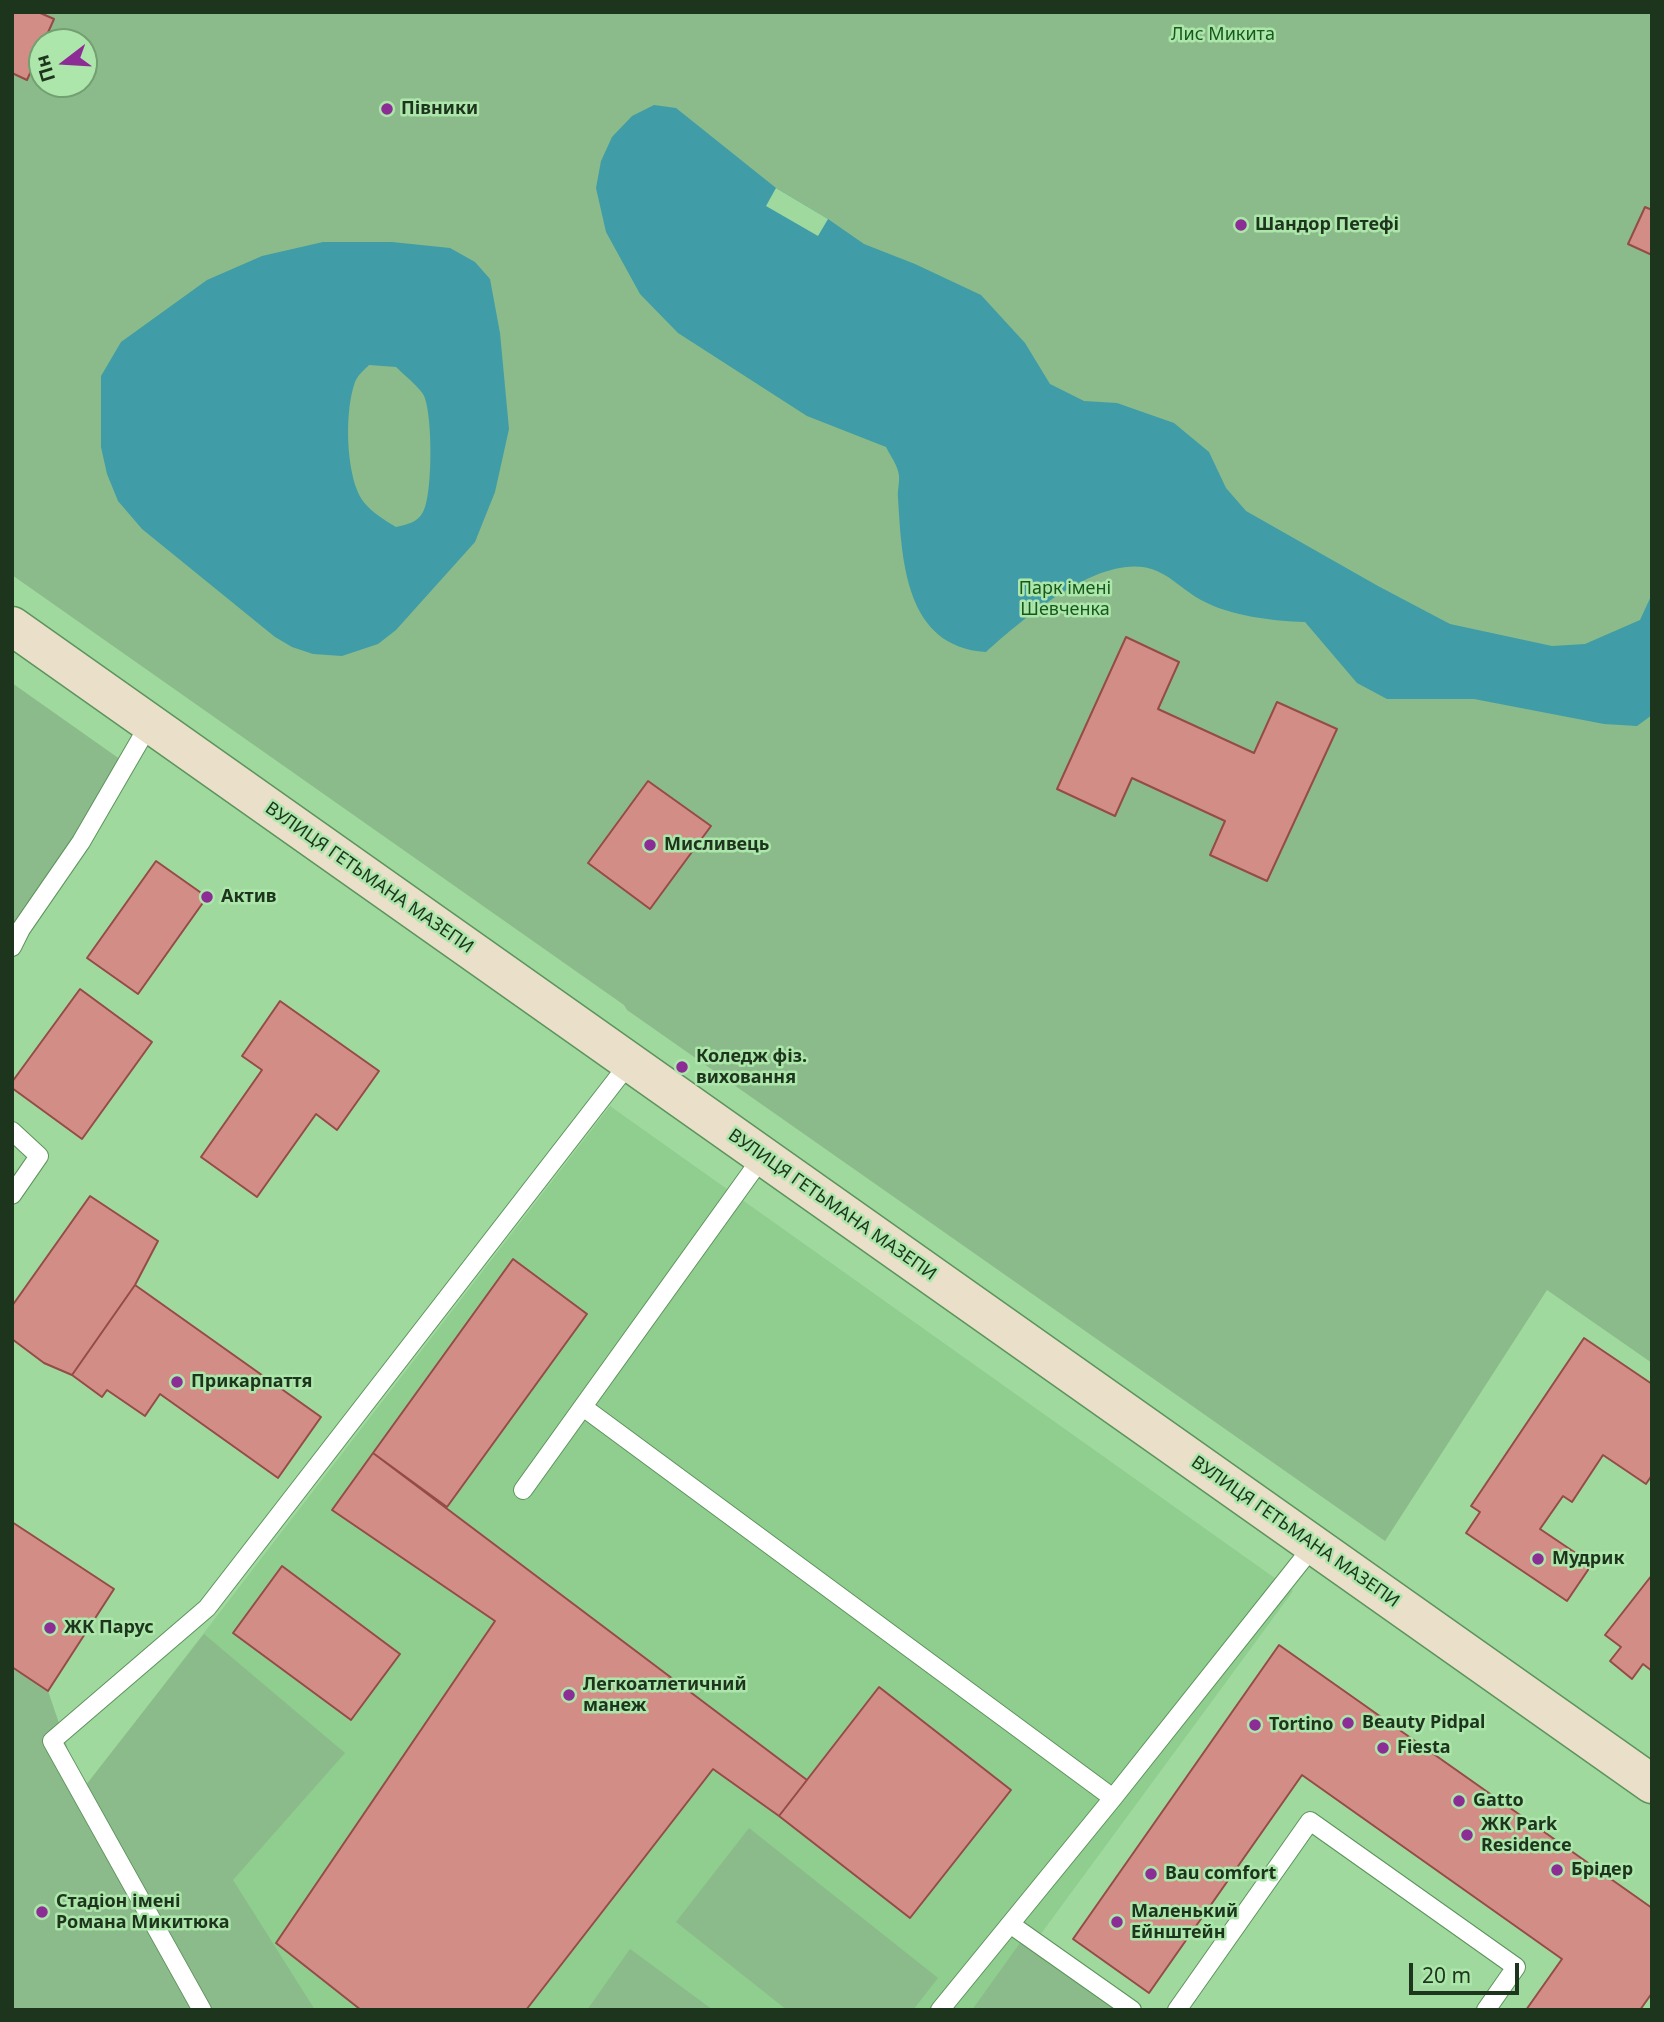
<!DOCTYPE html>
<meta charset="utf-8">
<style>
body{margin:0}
#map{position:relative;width:1664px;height:2022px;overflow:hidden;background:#9fd99e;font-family:"Noto Sans",sans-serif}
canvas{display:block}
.frame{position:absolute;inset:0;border:14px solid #1d341d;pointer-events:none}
.north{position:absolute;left:28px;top:28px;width:70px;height:70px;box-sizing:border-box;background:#ace6aa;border:2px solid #739f72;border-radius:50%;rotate:253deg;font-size:19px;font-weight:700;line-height:28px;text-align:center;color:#1d341d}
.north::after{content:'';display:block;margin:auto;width:24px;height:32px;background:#8c2c95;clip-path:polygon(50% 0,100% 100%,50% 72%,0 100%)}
.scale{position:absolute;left:1409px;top:1963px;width:110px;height:32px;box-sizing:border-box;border:4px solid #1d341d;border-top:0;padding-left:9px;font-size:21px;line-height:24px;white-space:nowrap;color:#1d341d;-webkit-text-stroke:5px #ace6aa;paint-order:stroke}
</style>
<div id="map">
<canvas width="1664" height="2022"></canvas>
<div class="frame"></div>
<div class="north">Пн</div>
<div class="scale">20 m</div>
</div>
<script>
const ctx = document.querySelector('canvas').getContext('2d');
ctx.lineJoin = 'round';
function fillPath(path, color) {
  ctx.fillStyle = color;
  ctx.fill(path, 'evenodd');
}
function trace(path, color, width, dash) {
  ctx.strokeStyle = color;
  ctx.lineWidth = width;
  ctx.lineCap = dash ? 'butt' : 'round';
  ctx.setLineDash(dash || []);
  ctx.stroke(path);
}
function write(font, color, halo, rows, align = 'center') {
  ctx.font = font + ' "Noto Sans",sans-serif';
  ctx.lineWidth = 5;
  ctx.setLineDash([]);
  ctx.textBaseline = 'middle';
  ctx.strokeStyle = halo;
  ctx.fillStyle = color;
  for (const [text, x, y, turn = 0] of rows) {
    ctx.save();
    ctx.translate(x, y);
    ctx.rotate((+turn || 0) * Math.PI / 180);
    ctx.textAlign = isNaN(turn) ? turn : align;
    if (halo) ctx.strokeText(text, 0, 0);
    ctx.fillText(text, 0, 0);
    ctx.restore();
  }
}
const built = new Path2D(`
 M610 1106 1293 1591 1032 1946 1123 2010H257L82 1791Z`);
const green = new Path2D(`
 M12 12H1652V1363L1547 1290 1385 1541 627 1010 624 1005 12 575ZM42 42H84V84H42Z
 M12 683 124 762 12 931Z
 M204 1634 345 1753 233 1880 315 2010H12V1667L48 1691 82 1790Z
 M749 1828 938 1978 913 2010H787L676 1922Z
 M1020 1943 1114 2010H972Z
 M630 1949 713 2010H587Z`);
const water = new Path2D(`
 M654 105 676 108 776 188 828 219 864 244 915 264 981 295 1025 343 1050 384 1084 401 1117 403 1174 423 1209 452 1226 488 1246 511 1378 586 1450 624 1552 646 1585 644 1640 620 1652 594V715L1637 726 1604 724 1474 699H1387L1357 683 1305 622C1273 621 1230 616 1201 600 1186 592 1173 578 1157 571 1104 548 1022 620 986 652 905 647 902 561 898 498 897 490 901 479 898 471 896 463 890 455 886 447L807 416 678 333 640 294 606 232 596 188 601 161 612 137 632 116Z
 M323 242H392L450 248 475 262 490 279 500 333 509 429 495 492 475 542 396 630 378 644 342 656 313 654 292 647 275 637 142 529 118 501 107 474 101 447V376L121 342 207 280 262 256ZM369 365 396 367C404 375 416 384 423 394 433 410 433 496 423 512 417 523 408 524 396 527 381 518 363 507 357 490 346 462 345 410 355 382 358 375 364 370 369 365Z`);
const pier = new Path2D(`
 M776 188 828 219 818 236 766 206Z`);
const building = new Path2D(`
 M12 12H38L54 19 27 80 12 73Z
 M1645 207 1652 210V255L1628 244Z
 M1126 637 1179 662 1158 709 1254 753 1277 702 1337 729 1267 881 1210 855 1225 821 1132 778 1115 816 1057 789Z
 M648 781 711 826 650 909 588 863Z
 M156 861 207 897 138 994 87 958Z
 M80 989 152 1042 82 1139 12 1088V1082Z
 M280 1001 379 1071 337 1130 316 1114 257 1197 201 1157 262 1070 242 1056Z
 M90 1196 158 1241 135 1285 72 1375 44 1363 12 1339V1306Z
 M513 1259 587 1314 447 1507 373 1453Z
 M135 1285 321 1417 278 1478 160 1394 145 1416 107 1390 102 1397 72 1375Z
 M1584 1338 1652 1384V1475L1646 1484 1603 1455 1572 1502 1563 1496 1540 1529 1592 1564 1567 1601 1466 1533 1480 1512 1471 1506Z
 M373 1453 807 1780 779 1816 713 1769 526 2010H361L276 1943 495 1621 332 1510Z
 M12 1522 114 1589 48 1691 12 1667Z
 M282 1566 400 1654 351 1720 233 1633Z
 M1652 1575V1671L1643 1664 1632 1679 1610 1661 1621 1647 1605 1635Z
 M1279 1645 1652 1908V1993L1640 2010H1526L1562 1959 1302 1775 1149 1993 1073 1939Z
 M879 1687 1011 1790 910 1918 779 1816Z`);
const service = new Path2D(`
 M12 947 21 929 81 842 150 723
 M12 1131 39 1156 12 1195
 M583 1407 1113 1798
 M523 1490 763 1156
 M1010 1924 1132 2010
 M202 2010 52 1741 207 1608 630 1062
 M940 2010 1113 1798 1314 1545
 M1177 2010 1310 1821 1516 1967 1486 2010`);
const secondary = new Path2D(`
 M12 626 1652 1784`);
const markers = [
 [387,109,7,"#8c2c95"],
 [1241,225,7,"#8c2c95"],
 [650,845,7,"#8c2c95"],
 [207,897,7,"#8c2c95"],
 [682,1067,7,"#8c2c95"],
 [177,1382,7,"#8c2c95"],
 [1538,1559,7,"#8c2c95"],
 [50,1628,7,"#8c2c95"],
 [569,1695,7,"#8c2c95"],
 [1348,1723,7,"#8c2c95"],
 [1255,1725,7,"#8c2c95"],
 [1383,1748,7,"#8c2c95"],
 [1459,1801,7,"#8c2c95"],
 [1467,1835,7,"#8c2c95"],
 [1557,1870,7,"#8c2c95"],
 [1151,1874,7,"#8c2c95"],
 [42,1912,7,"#8c2c95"],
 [1117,1922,7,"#8c2c95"]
];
const parkNames = [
 ["Лис Микита",1223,35],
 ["Парк імені",1065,589],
 ["Шевченка",1065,610]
];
const poiNames = [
 ["Півники",401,109],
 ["Шандор Петефі",1255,225],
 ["Мисливець",664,845],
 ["Актив",221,897],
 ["Коледж фіз.",696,1057],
 ["виховання",696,1078],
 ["Прикарпаття",191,1382],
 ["Мудрик",1552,1559],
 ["ЖК Парус",64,1628],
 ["Легкоатлетичний",583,1685],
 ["манеж",583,1706],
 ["Beauty Pidpal",1362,1723],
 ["Tortino",1269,1725],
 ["Fiesta",1397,1748],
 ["Gatto",1473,1801],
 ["ЖК Park",1481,1825],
 ["Residence",1481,1846],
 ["Брідер",1571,1870],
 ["Bau comfort",1165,1874],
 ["Стадіон імені",56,1902],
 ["Романа Микитюка",56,1923],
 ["Маленький",1131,1912],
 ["Ейнштейн",1131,1933]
];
const streetNames = [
 ["ВУЛИЦЯ ГЕТЬМАНА МАЗЕПИ",369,878,35],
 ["ВУЛИЦЯ ГЕТЬМАНА МАЗЕПИ",832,1205,35],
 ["ВУЛИЦЯ ГЕТЬМАНА МАЗЕПИ",1295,1532,35]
];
fillPath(built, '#8fce8e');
fillPath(green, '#8bbb8a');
fillPath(water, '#409ca6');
fillPath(pier, '#9fd99e');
fillPath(building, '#d38d87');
trace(building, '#954b47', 2);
trace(service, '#5d935c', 20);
trace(secondary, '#5d935c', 41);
trace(service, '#fff', 18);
trace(secondary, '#eae0ca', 38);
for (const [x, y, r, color] of markers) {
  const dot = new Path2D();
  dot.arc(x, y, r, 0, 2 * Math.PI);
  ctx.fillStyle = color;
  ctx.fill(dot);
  trace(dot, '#ace6aa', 2.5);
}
write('18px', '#165a1b', '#ace6aa', parkNames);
write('bold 18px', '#1d341d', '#ace6aa', poiNames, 'left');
write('18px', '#1d341d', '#ace6aa', streetNames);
</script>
